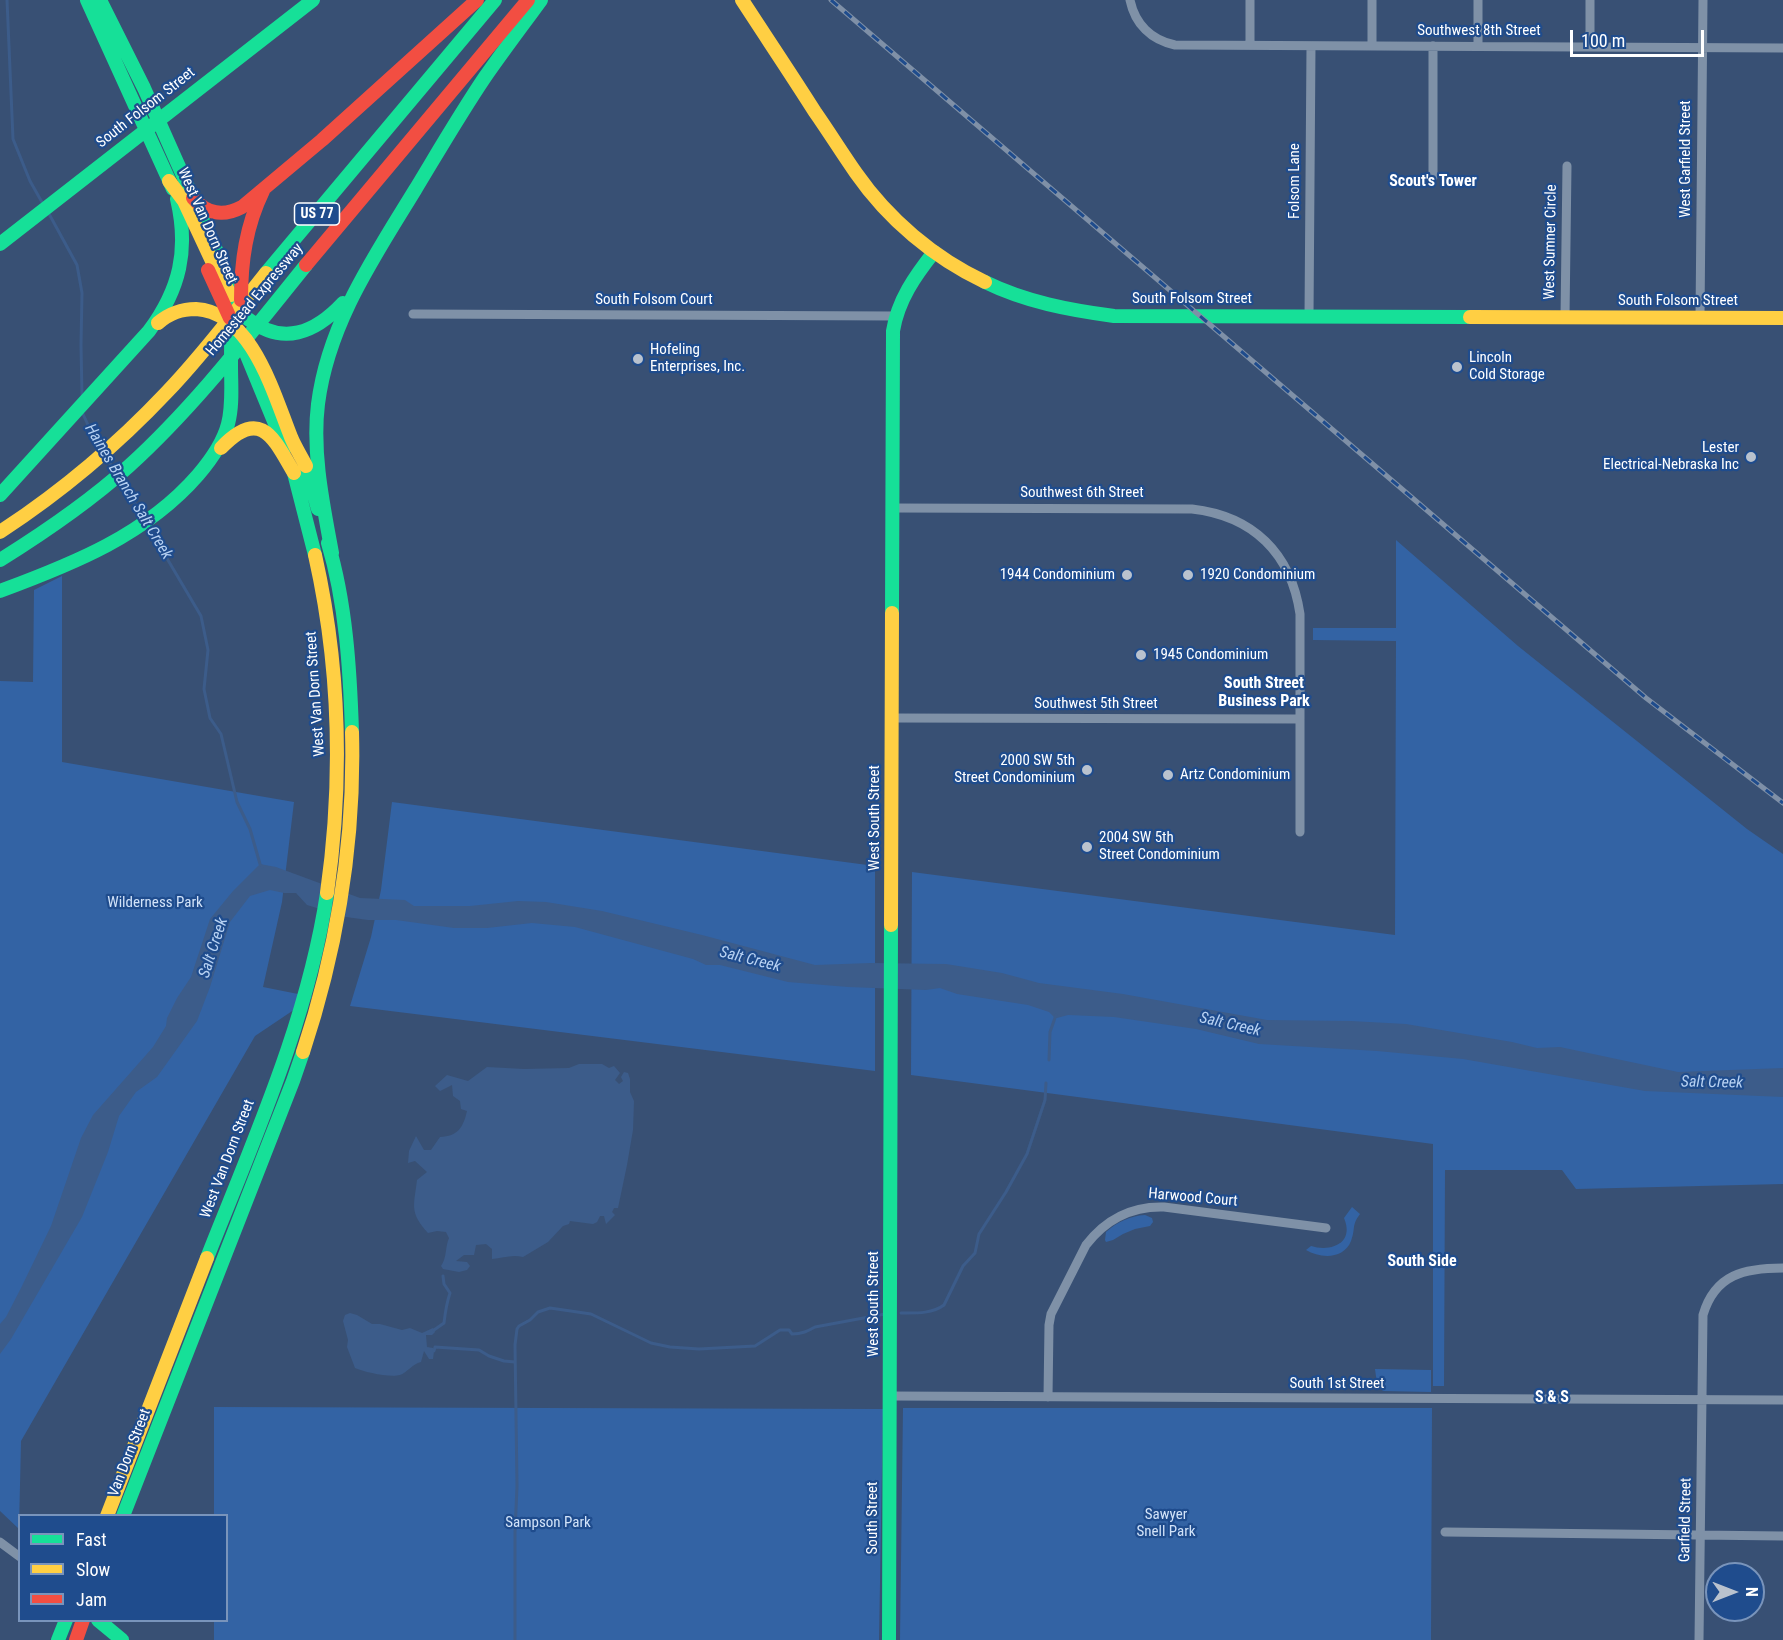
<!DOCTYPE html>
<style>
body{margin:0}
#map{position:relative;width:1783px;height:1640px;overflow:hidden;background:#385074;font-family:"Roboto Condensed",sans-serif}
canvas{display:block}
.legend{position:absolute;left:18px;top:1514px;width:210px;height:108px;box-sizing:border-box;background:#1f4c8d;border:2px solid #7994bb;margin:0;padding:8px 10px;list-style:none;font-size:18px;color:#fff}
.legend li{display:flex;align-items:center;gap:12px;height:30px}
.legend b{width:30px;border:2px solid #7994bb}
.north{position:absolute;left:1705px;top:1562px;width:60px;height:60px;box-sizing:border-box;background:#1f4c8d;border:2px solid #7994bb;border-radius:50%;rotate:90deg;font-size:16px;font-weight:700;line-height:24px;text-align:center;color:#fff}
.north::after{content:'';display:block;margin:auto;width:21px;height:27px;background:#b9c2ce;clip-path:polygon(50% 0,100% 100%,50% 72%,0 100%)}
.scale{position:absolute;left:1570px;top:30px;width:134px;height:27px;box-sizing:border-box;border:3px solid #fff;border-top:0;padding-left:8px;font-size:18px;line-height:21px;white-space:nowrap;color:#fff;-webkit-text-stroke:4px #1f4c8d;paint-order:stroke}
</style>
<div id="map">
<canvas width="1783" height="1640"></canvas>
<ul class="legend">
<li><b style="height:8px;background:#16e098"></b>Fast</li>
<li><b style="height:8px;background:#ffcf43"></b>Slow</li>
<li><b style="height:8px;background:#f24e42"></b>Jam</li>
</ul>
<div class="north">N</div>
<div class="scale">100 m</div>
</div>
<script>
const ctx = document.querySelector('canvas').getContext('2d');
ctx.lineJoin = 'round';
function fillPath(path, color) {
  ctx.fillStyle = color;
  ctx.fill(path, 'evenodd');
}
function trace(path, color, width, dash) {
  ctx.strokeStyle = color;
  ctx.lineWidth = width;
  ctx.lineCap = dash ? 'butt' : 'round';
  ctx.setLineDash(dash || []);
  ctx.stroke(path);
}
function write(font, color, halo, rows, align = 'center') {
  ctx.font = font + ' "Roboto Condensed",sans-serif';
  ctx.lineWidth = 4.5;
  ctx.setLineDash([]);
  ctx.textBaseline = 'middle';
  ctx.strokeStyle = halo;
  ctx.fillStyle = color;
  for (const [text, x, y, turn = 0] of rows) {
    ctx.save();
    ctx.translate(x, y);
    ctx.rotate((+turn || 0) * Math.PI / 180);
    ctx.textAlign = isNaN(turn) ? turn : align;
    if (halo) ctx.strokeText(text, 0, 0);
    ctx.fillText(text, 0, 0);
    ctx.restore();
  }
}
const green = new Path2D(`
 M1396 540 1518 646 1747 829 1783 854V1184L1576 1189 1562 1170H1445L1444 1386H1433V1144L911 1075 912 872 1395 935 1396 641 1313 640V628H1396Z
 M62 576V762L294 802 282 902 263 987 313 997 255 1036 21 1441 19 1529 0 1511V681L33 682 34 590Z
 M392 802 875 866V1071L350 1006 371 937 381 890Z
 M1352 1207 1360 1214C1351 1226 1356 1228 1351 1241 1344 1259 1321 1259 1306 1250L1311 1246C1330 1252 1355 1244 1344 1218Z
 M1145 1215 1152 1218 1153 1222 1150 1226 1135 1229 1123 1234 1113 1240 1106 1242 1105 1240 1106 1232C1117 1222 1130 1216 1145 1215Z
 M1375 1369 1431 1370V1392L1383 1391 1377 1384Z
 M214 1407 883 1409 879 1640H214V1621L226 1620V1516L214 1515Z
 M903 1408H1432L1431 1640H900Z`);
const water = new Path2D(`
 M260 864 276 867 360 898 405 900 414 906H470L518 901 546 902 602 911 702 935 815 965 871 963 946 964 1002 973 1039 983 1123 994 1267 1020 1351 1021 1406 1024 1512 1042 1537 1048 1560 1047 1678 1072 1783 1068V1097L1645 1091 1463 1059 1377 1051 1259 1044 1196 1029 1114 1017 1068 1015 1057 1018 1054 1017 1049 1012 1028 1005 957 994 940 988 926 990 848 987 788 982 720 965H706L693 959 575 927 532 923 487 928H454L396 920H368L346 917 307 905 296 893H284L270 890 250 896 230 922 210 987 197 1021 157 1077 136 1092 119 1116 108 1152 82 1217 11 1339 0 1354V1324L6 1317 21 1288 51 1226 81 1138 93 1115 153 1047 166 1026 167 1018 177 998 191 977 210 919 233 891Z
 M579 1064H602L609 1068 614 1066 620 1073 615 1080 619 1084 623 1081 621 1077 624 1072 628 1073 630 1079V1092L634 1101 633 1130 627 1165 618 1208H614L612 1212 615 1215 606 1224 604 1216H600L597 1222 593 1224 570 1221 569 1224 563 1226 548 1242 523 1257C512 1254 503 1258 492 1259V1249L486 1244 476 1245 474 1255H464L456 1261 467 1262 470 1266 467 1270 459 1272 443 1269 441 1266C447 1258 445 1247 449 1238L446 1232 437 1231 428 1233C409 1212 414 1206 417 1180L427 1172 415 1161 408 1163 409 1151 416 1136 424 1150H431L440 1137C458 1136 463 1128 467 1111L461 1109 460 1101 453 1096 452 1085 440 1091 435 1086 447 1075 468 1081 487 1067 524 1069 569 1068Z
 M350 1313 357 1315 372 1324H380L402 1330 410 1328 422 1333 433 1328 435 1332 432 1335H426L427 1347 433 1348 434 1351 433 1359H429L424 1351 421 1362C412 1364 408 1372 400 1375 390 1378 364 1372 355 1368L347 1347 348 1340 343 1321 345 1315Z`);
const stream = new Path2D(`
 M7 0 13 139 30 181 43 204
 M48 212 77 265 82 293 81 345 82 396
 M83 414 99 449
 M107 459 115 471
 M122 481 143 517
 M149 528 201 616 208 650 204 689 210 718 221 734 237 802 250 829 260 864 262 867
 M1049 1060 1050 1032 1056 1015
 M901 1313C915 1313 932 1314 944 1305L963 1266 975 1253 979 1234 1006 1192 1027 1154 1045 1100 1046 1083
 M434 1330 444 1323C445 1314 447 1302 450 1293L444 1284 443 1276
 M434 1351 435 1347 479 1350 489 1356 504 1361 515 1362
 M515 1640V1532L517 1486 515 1345 517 1329 519 1326 530 1320 538 1312 550 1308 591 1314 651 1343 670 1347 699 1349 755 1346 780 1330H789L792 1334C802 1334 808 1331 815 1327L885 1314`);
const street = new Path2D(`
 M1130 0C1135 24 1151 40 1175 45L1783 48
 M1250 0V45
 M1372 46V0
 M1433 46V177
 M1478 46V0
 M1590 47V0
 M413 314 896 316
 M1309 316 1311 46
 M1565 317 1567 166
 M1700 317 1703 0
 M893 508 1192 509C1253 516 1291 553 1300 614V832
 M891 718 1300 719
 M890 1396 1783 1400
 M1048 1397 1049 1325 1051 1314 1086 1245C1106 1219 1131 1206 1164 1207L1326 1228
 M1445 1532 1783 1536
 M0 1542 20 1557
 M1699 1640 1703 1315C1715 1274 1745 1268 1783 1268`);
const fast = new Path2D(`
 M87 0 173 189
 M100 0 144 88 225 270
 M0 244 313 0
 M266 273 495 0
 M985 282C1026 302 1069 310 1114 316L1470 317
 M248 319C283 346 315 333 343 303
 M241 341 285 448
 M306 466 318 509
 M294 473 315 555
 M0 495 149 331C180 289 189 250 177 199
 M328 543C346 603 350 670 352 732
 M332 553C323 504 312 453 318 404 328 324 374 257 415 190 438 152 460 114 485 77 503 51 522 26 541 0
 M0 560C45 532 89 502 129 466 195 406 250 334 306 265
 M0 591C73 564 146 535 198 475 210 461 223 443 228 424 233 405 231 385 231 365 231 338 232 310 230 283
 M892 613 893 331C898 300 915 276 934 252
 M207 1258C254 1139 308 1020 327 893
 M123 1516 293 1081 303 1052
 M98 1620 122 1640
 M58 1640 66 1620
 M889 1640 891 925`);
const slow = new Path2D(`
 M742 0C766 37 791 74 815 112 829 132 842 153 856 173 888 219 934 258 985 282
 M169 181 184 201 219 276 231 295
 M1470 317 1783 318
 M158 323C170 313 181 309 196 309 252 312 274 395 291 437 295 447 301 456 306 466
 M221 448C261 406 274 439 294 473
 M0 532C61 492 116 446 166 393 201 357 234 313 266 273
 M315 555C340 666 343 780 327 893
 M891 925 892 613
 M303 1052C337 949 355 841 352 732
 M107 1516 207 1258`);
const jam = new Path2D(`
 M193 198C207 214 223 217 242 207L322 140 477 0
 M306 265 528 0
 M208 270 230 318
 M241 300C241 261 246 226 263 191
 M76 1640 83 1620`);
const rail = new Path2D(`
 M831 0 1646 698 1783 803`);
const markers = [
 [638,359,6,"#b9c2ce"],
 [1457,367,6,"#b9c2ce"],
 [1751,457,6,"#b9c2ce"],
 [1127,575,6,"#b9c2ce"],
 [1188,575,6,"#b9c2ce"],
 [1141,655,6,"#b9c2ce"],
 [1087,770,6,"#b9c2ce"],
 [1168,775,6,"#b9c2ce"],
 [1087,847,6,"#b9c2ce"]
];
const shields = [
 [317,214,45]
];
const shieldNames = [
 ["US 77",317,214]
];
const streetNames = [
 ["Southwest 8th Street",1479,31],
 ["South Folsom Street",146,108,-38],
 ["West Garfield Street",1686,159,-90],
 ["Folsom Lane",1295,181,-90],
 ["West Van Dorn Street",207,226,66],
 ["West Sumner Circle",1551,242,-89],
 ["South Folsom Street",1192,299],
 ["Homestead Expressway",255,300,-50],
 ["South Folsom Court",654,300],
 ["South Folsom Street",1678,301],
 ["Southwest 6th Street",1082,493],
 ["West Van Dorn Street",316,694,-94],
 ["Southwest 5th Street",1096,704],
 ["West South Street",875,818,-90],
 ["West Van Dorn Street",228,1159,-69],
 ["Harwood Court",1193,1198,5],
 ["West South Street",874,1304,-90],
 ["South 1st Street",1337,1384],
 ["Van Dorn Street",130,1453,-69],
 ["South Street",873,1518,-90],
 ["Garfield Street",1686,1520,-89]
];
const poiNames = [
 ["Hofeling",650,350],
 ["Enterprises, Inc.",650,367],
 ["Lincoln",1469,358],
 ["Cold Storage",1469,375],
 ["Lester",1739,448,"right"],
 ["Electrical-Nebraska Inc",1739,465,"right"],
 ["1944 Condominium",1115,575,"right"],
 ["1920 Condominium",1200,575],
 ["1945 Condominium",1153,655],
 ["2000 SW 5th",1075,761,"right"],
 ["Street Condominium",1075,778,"right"],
 ["Artz Condominium",1180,775],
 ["2004 SW 5th",1099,838],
 ["Street Condominium",1099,855]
];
const parkNames = [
 ["Wilderness Park",155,903],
 ["Sawyer",1166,1515],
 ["Snell Park",1166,1532],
 ["Sampson Park",548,1523]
];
const neighbourhoodNames = [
 ["Scout's Tower",1433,182],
 ["South Street",1264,684],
 ["Business Park",1264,702],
 ["South Side",1422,1262],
 ["S & S",1552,1398]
];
const waterNames = [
 ["Haines Branch Salt Creek",128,492,59],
 ["Salt Creek",214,948,-72],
 ["Salt Creek",750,960,14],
 ["Salt Creek",1230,1025,13],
 ["Salt Creek",1712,1083,1]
];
fillPath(green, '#3363a4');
fillPath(water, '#3c5c8a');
trace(stream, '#3c5c8a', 3);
trace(street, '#7f91a7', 9);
trace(fast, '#16e098', 14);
trace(slow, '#ffcf43', 14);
trace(jam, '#f24e42', 14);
trace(rail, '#7f90a7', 5);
trace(rail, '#1f4c8d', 3, [9]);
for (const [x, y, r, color] of markers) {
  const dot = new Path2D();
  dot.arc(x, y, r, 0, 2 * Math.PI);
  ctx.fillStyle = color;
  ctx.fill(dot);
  trace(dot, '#1f4c8d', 2);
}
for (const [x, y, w] of shields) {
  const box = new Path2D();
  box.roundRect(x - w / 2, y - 11, w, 22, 4.5);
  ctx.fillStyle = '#1f4c8d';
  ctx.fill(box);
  trace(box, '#fff', 1.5);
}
write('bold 14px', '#fff', null, shieldNames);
write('15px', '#fff', '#1f4c8d', streetNames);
write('15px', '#fff', '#1f4c8d', poiNames, 'left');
write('15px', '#d2e3f9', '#1f4c8d', parkNames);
write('bold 16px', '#fff', '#1f4c8d', neighbourhoodNames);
write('italic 16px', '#b8d2f3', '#1f4c8d', waterNames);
</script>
